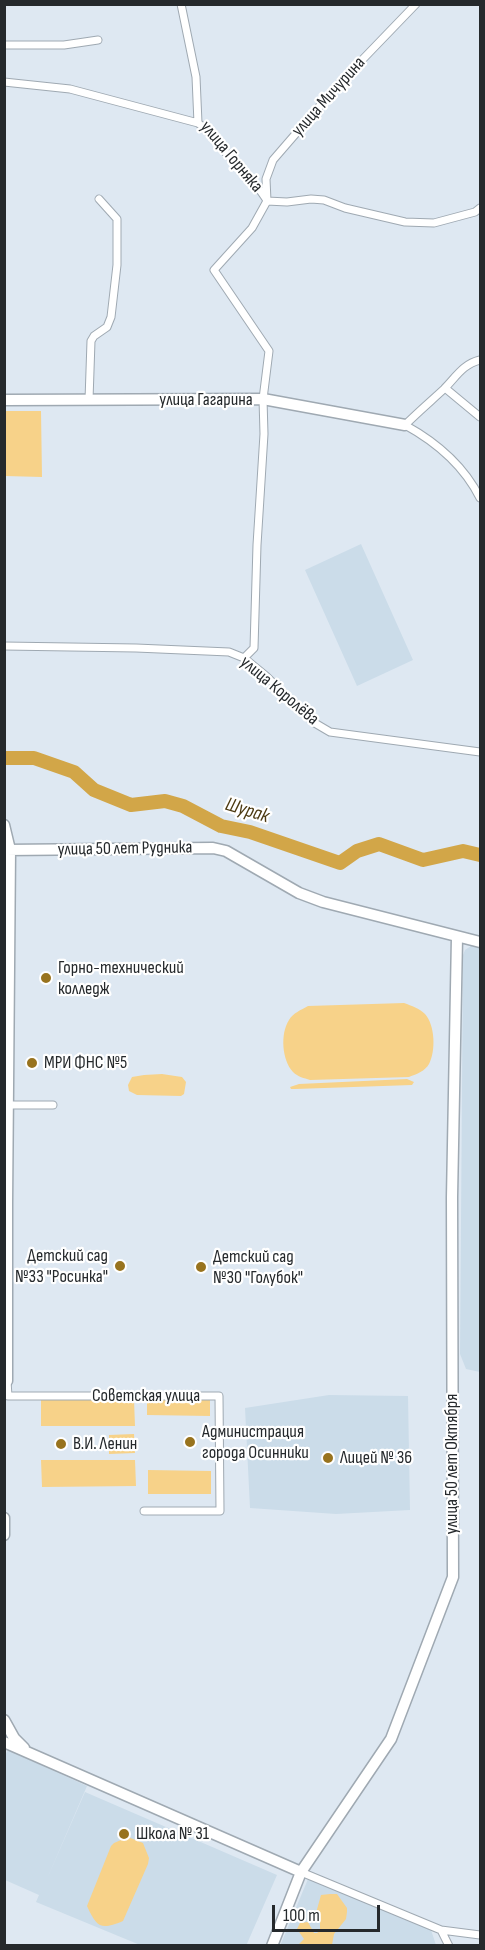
<!DOCTYPE html>
<meta charset="utf-8">
<style>
body{margin:0}
#map{position:relative;width:485px;height:1950px;overflow:hidden;background:#dee8f2;font-family:"Sofia Sans Condensed",sans-serif}
canvas{display:block}
.frame{position:absolute;inset:0;border:6px solid #25292c;pointer-events:none}
.scale{position:absolute;left:272px;top:1905px;width:108px;height:27px;box-sizing:border-box;border:3px solid #25292c;border-top:0;padding-left:8px;font-size:18px;line-height:21px;white-space:nowrap;color:#25292c;-webkit-text-stroke:4px #fff;paint-order:stroke}
</style>
<div id="map">
<canvas width="485" height="1950"></canvas>
<div class="frame"></div>
<div class="scale">100 m</div>
</div>
<script>
const ctx = document.querySelector('canvas').getContext('2d');
ctx.lineJoin = 'round';
function fillPath(path, color) {
  ctx.fillStyle = color;
  ctx.fill(path, 'evenodd');
}
function trace(path, color, width, dash) {
  ctx.strokeStyle = color;
  ctx.lineWidth = width;
  ctx.lineCap = dash ? 'butt' : 'round';
  ctx.setLineDash(dash || []);
  ctx.stroke(path);
}
function write(font, color, halo, rows, align = 'center') {
  ctx.font = font + ' "Sofia Sans Condensed",sans-serif';
  ctx.lineWidth = 4.5;
  ctx.setLineDash([]);
  ctx.textBaseline = 'middle';
  ctx.strokeStyle = halo;
  ctx.fillStyle = color;
  for (const [text, x, y, turn = 0] of rows) {
    ctx.save();
    ctx.translate(x, y);
    ctx.rotate((+turn || 0) * Math.PI / 180);
    ctx.textAlign = isNaN(turn) ? turn : align;
    if (halo) ctx.strokeText(text, 0, 0);
    ctx.fillText(text, 0, 0);
    ctx.restore();
  }
}
const built = new Path2D(`
 M361 544 413 660 357 686 305 570Z
 M471 946H480V1372L466 1369 460 1354 463 955 465 950Z
 M329 1395 408 1396 410 1510 336 1514 250 1508 245 1408Z
 M8 1750 87 1786 46 1881 85 1792 277 1875 246 1946 140 1945 36 1902 39 1895 5 1880 4 1757Z
 M308 1879 431 1930 436 1945 280 1946Z`);
const green = new Path2D(`
 M5 411H41L42 477 5 476Z
 M404 1003C412 1006 419 1008 425 1014 435 1025 436 1051 429 1064 425 1071 417 1074 409 1077L310 1080C304 1078 298 1077 293 1072 282 1060 280 1034 289 1020 293 1013 301 1010 308 1006Z
 M162 1074 182 1077 186 1082 184 1094 181 1096 137 1095 129 1091 128 1085 132 1077 144 1075Z
 M407 1079 414 1082 412 1085 295 1089H291L290 1087 299 1084Z
 M147 1398H210V1416L147 1415Z
 M41 1400H134L135 1426H41Z
 M134 1434 135 1453 109 1454V1435Z
 M41 1460H135L136 1486 42 1487Z
 M148 1470 211 1471V1494H148Z
 M128 1837 143 1843 149 1858 148 1864 123 1921C101 1930 97 1928 87 1906L111 1846 114 1843Z
 M330 1894H337L347 1908V1912L346 1919 334 1934 332 1945H298L304 1939 297 1929 300 1923 308 1922 314 1933H317L320 1931V1919L316 1913 321 1895Z`);
const river = new Path2D(`
 M6 758H34L74 772 94 790 131 805 165 801 183 806 221 826 250 832 340 863 357 851 379 844 423 860 463 851 480 855`);
const street = new Path2D(`
 M181 4 196 77 198 123C208 130 213 138 221 147 236 165 254 179 266 199
 M4 45H64L98 40
 M4 82 70 89 198 123
 M267 201 266 179 273 160 337 86 416 4
 M267 201 287 202 311 199 324 200 345 208 405 222 434 223 475 212 480 208
 M480 360C463 364 456 377 444 389 431 401 418 412 405 425 436 442 464 466 480 498
 M445 388 480 417
 M89 400 91 341 94 336 107 327 111 317 117 265V219L99 199
 M4 646 136 648 229 652 244 658 266 676 313 722 330 732 480 752
 M244 658 254 648 257 545 264 434 263 399 269 351 214 270 252 228 267 201
 M4 1105H53
 M4 1381H7L8 1396H219L220 1511H144
 M301 1872 441 1930 449 1946
 M441 1930 480 1935`);
const secondary = new Path2D(`
 M4 400 263 399 405 425
 M4 825 10 850 7 1203V1381
 M5 850 213 848 226 851 299 893 323 902 480 942
 M4 1518V1535
 M4 1720 14 1738 24 1748
 M4 1742 301 1872
 M272 1946 301 1872 391 1739 453 1577 452 1197 457 937`);
const markers = [
 [46,978,6,"#98731e"],
 [32,1063,6,"#98731e"],
 [120,1266,6,"#98731e"],
 [201,1267,6,"#98731e"],
 [190,1442,6,"#98731e"],
 [61,1444,6,"#98731e"],
 [328,1458,6,"#98731e"],
 [124,1834,6,"#98731e"]
];
const streetNames = [
 ["улица Мичурина",329,97,-48],
 ["улица Горняка",231,157,50],
 ["улица Гагарина",206,400],
 ["улица Королёва",279,691,40],
 ["улица 50 лет Рудника",125,849,-1],
 ["Советская улица",146,1396],
 ["улица 50 лет Октября",452,1464,-90]
];
const poiNames = [
 ["Горно-технический",58,968],
 ["колледж",58,989],
 ["МРИ ФНС №5",44,1063],
 ["Детский сад",108,1256,"right"],
 ["№33 \"Росинка\"",108,1277,"right"],
 ["Детский сад",213,1257],
 ["№30 \"Голубок\"",213,1278],
 ["Администрация",202,1432],
 ["города Осинники",202,1453],
 ["В.И. Ленин",73,1444],
 ["Лицей № 36",340,1458],
 ["Школа № 31",136,1834]
];
const waterNames = [
 ["Шурак",247,811,17]
];
fillPath(built, '#cbdce9');
fillPath(green, '#f7d289');
trace(river, '#d2a648', 14);
trace(street, '#9fa9b2', 9);
trace(secondary, '#9fa9b2', 13);
trace(street, '#fff', 7);
trace(secondary, '#fff', 10);
for (const [x, y, r, color] of markers) {
  const dot = new Path2D();
  dot.arc(x, y, r, 0, 2 * Math.PI);
  ctx.fillStyle = color;
  ctx.fill(dot);
  trace(dot, '#fff', 2);
}
write('18px', '#25292c', '#fff', streetNames);
write('18px', '#25292c', '#fff', poiNames, 'left');
write('italic 20px', '#4c3a12', '#fff', waterNames);
</script>
